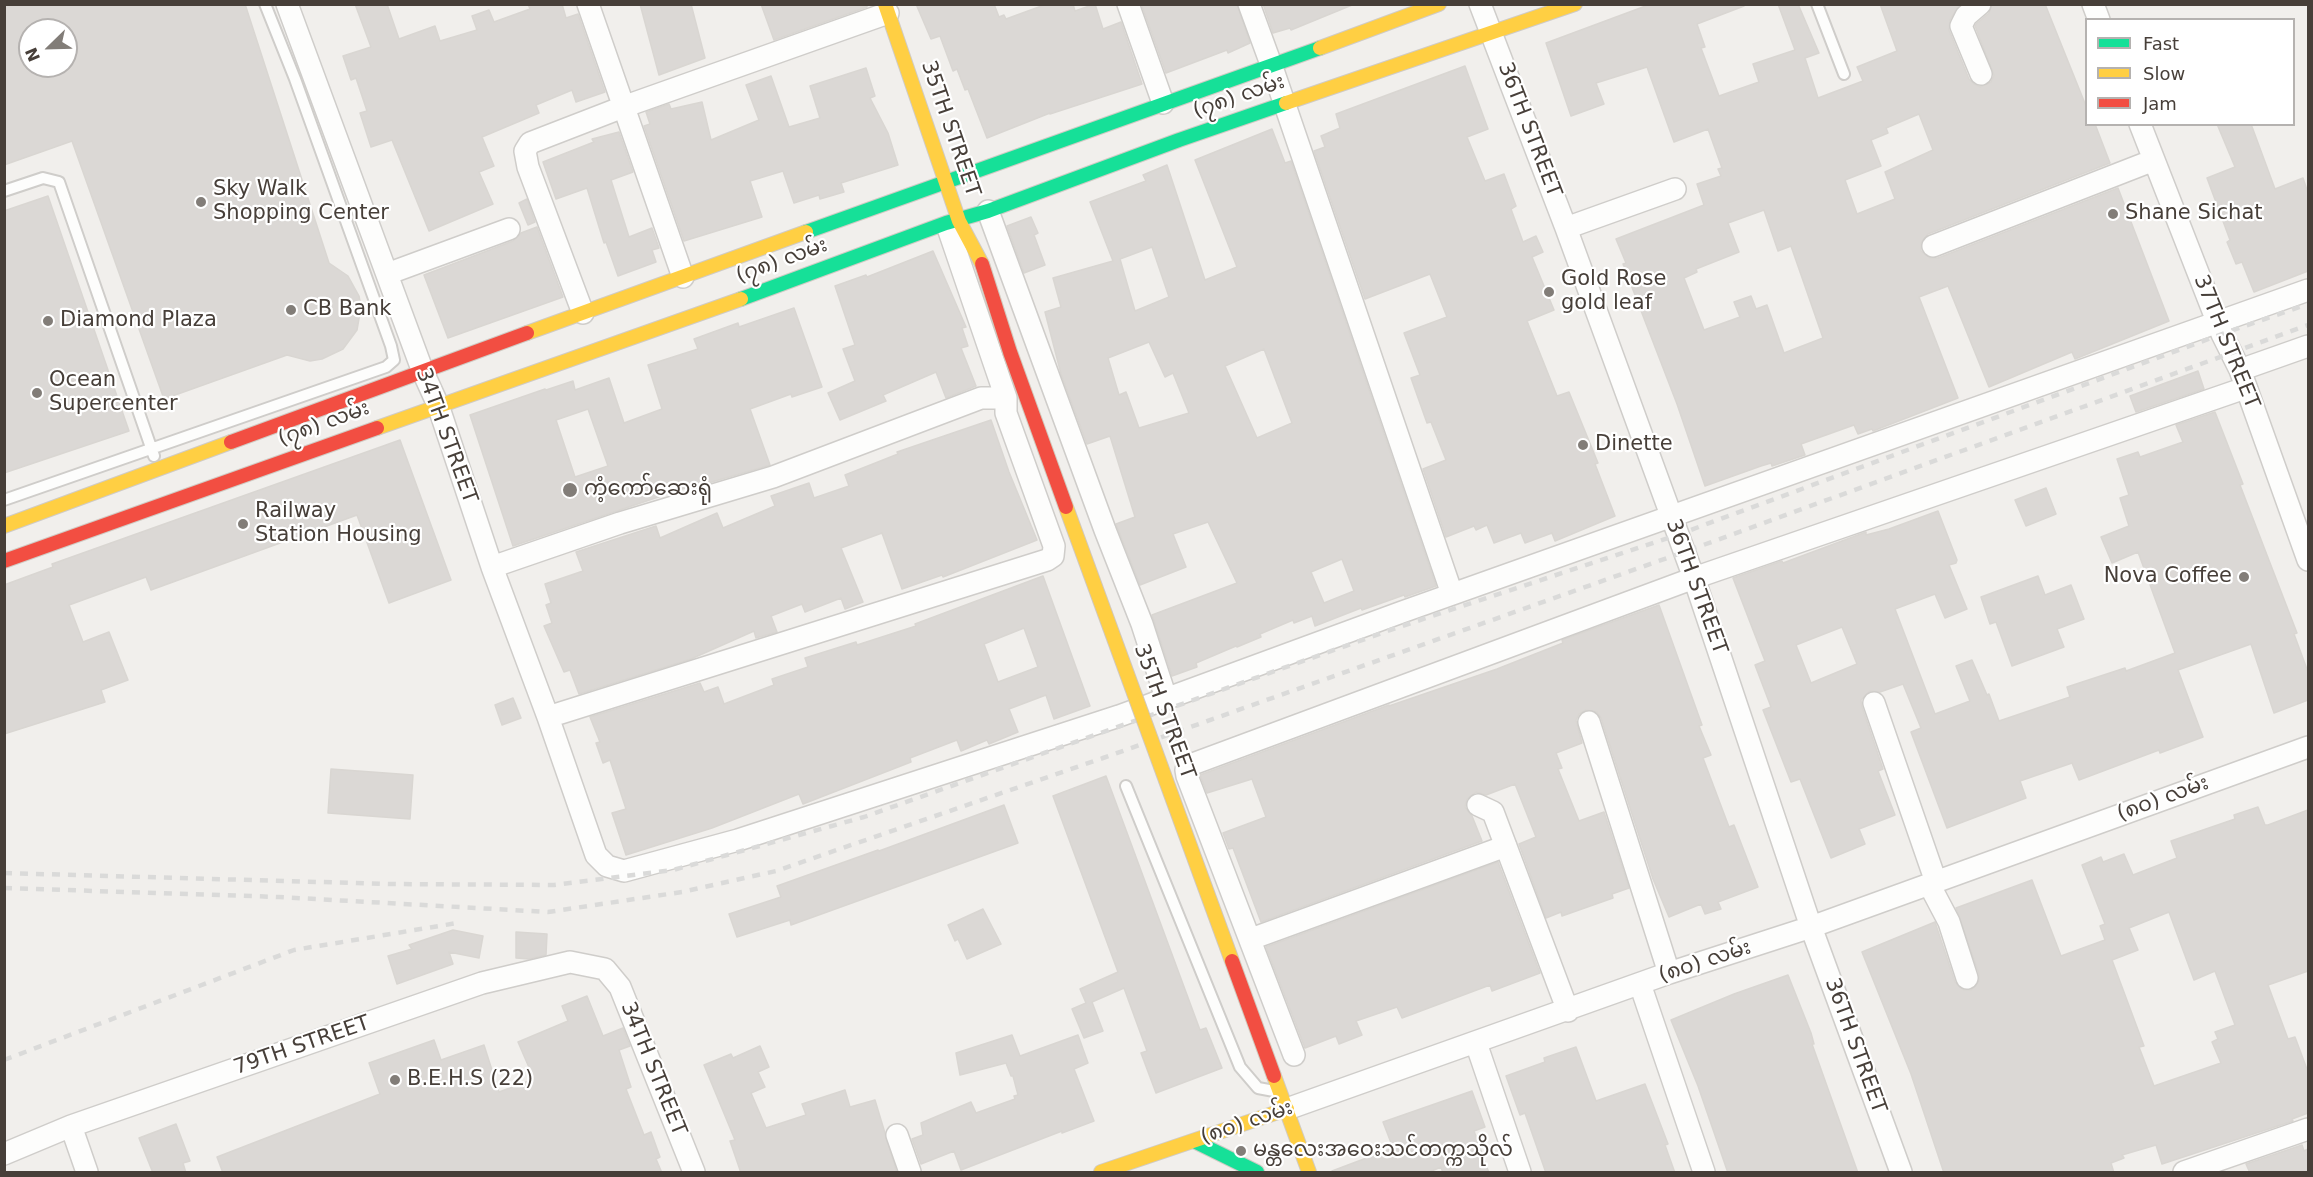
<!DOCTYPE html>
<meta charset="utf-8">
<style>
body{margin:0}
#map{position:relative;width:2313px;height:1177px;overflow:hidden;background:#f1efec;font-family:"DejaVu Sans",sans-serif}
canvas{display:block}
.frame{position:absolute;inset:0;border:6px solid #473f39;pointer-events:none}
.legend{position:absolute;left:2085px;top:18px;width:210px;height:108px;box-sizing:border-box;background:#fff;border:2px solid #b5b2b0;margin:0;padding:8px 10px;list-style:none;font-size:18px;color:#473f39}
.legend li{display:flex;align-items:center;gap:12px;height:30px}
.legend b{width:30px;border:2px solid #b5b2b0}
.north{position:absolute;left:18px;top:18px;width:60px;height:60px;box-sizing:border-box;background:#fff;border:2px solid #b5b2b0;border-radius:50%;rotate:247deg;font-size:16px;font-weight:700;line-height:24px;text-align:center;color:#473f39}
.north::after{content:'';display:block;margin:auto;width:21px;height:27px;background:#827d78;clip-path:polygon(50% 0,100% 100%,50% 72%,0 100%)}
</style>
<div id="map">
<canvas width="2313" height="1177"></canvas>
<div class="frame"></div>
<ul class="legend">
<li><b style="height:8px;background:#16e098"></b>Fast</li>
<li><b style="height:8px;background:#ffcf43"></b>Slow</li>
<li><b style="height:8px;background:#f24e42"></b>Jam</li>
</ul>
<div class="north">N</div>
</div>
<script>
const ctx = document.querySelector('canvas').getContext('2d');
ctx.lineJoin = 'round';
function fillPath(path, color) {
  ctx.fillStyle = color;
  ctx.fill(path, 'evenodd');
}
function trace(path, color, width, dash) {
  ctx.strokeStyle = color;
  ctx.lineWidth = width;
  ctx.lineCap = dash ? 'butt' : 'round';
  ctx.setLineDash(dash || []);
  ctx.stroke(path);
}
function write(font, color, halo, rows, align = 'center') {
  ctx.font = font + ' "DejaVu Sans","Noto Sans Myanmar",sans-serif';
  ctx.lineWidth = 4.5;
  ctx.setLineDash([]);
  ctx.textBaseline = 'middle';
  ctx.strokeStyle = halo;
  ctx.fillStyle = color;
  for (const [text, x, y, turn = 0] of rows) {
    ctx.save();
    ctx.translate(x, y);
    ctx.rotate((+turn || 0) * Math.PI / 180);
    ctx.textAlign = isNaN(turn) ? turn : align;
    if (halo) ctx.strokeText(text, 0, 0);
    ctx.fillText(text, 0, 0);
    ctx.restore();
  }
}
const building = new Path2D(`
 M4 4H245L329 263 348 276 359 296 361 307 357 330 343 349 322 359 310 361 287 355 164 399 72 141 4 165ZM30 30H66V66H30Z
 M355 4H387L399 39 435 26 440 41 477 30 472 16 489 10 494 22 530 9 528 4H562L566 18 578 14 605 92 576 102 572 90 536 105 539 113 482 137 494 166 479 172 493 204 429 231 392 140 371 147 360 113 367 111 356 78 351 80 343 56 371 47Z
 M640 4H691L705 58 659 75Z
 M761 4H867V7L774 40Z
 M916 4H994L999 17 1004 15 1006 19 1047 4H1073L1075 11 1095 4 1103 29 1121 22 1142 84 1050 114V113L987 138 968 89 965 90 957 69 953 71 940 36 931 39Z
 M1145 4H1237L1250 43 1228 53 1227 50 1166 73 1142 6Z
 M1263 4H1352V5L1291 30 1290 28 1273 33Z
 M1651 4H1744V6L1697 24 1705 47 1701 48 1719 96 1759 82 1753 64 1795 50 1778 4H1798L1819 53 1805 58 1818 98 1863 81 1857 67 1897 51 1880 4H1960L1950 20 1949 30 1969 79 1974 84 1980 87 1991 82 1994 75 1975 26 1976 24 1989 13 1992 4H2045L2086 106V124H2095L2110 163 1928 234 1921 243V251L1930 258H1938L2118 188 2169 321 2075 359 2072 352 1989 387 1948 286 1919 297 1958 398 1873 431 1872 429 1858 434 1854 425 1801 444 1805 455 1772 466 1771 463 1761 466 1705 486 1677 404 1623 264 1626 263 1616 239 1704 205 1697 184 1721 176 1718 169 1722 168 1708 129 1674 142 1647 67 1596 83 1604 104 1571 116 1546 43ZM1919 114 1933 150 1885 172 1895 199 1857 214 1845 180 1881 166 1871 140 1888 133 1886 128ZM1764 210 1778 251 1791 246 1823 338 1784 353 1767 305 1756 309 1751 296 1734 302 1740 317 1704 330 1684 278 1697 272 1696 269 1739 252 1728 223Z
 M1465 66 1488 129 1467 137 1485 181 1504 174 1516 206 1511 209 1523 242 1536 236 1543 252 1532 257 1554 310 1527 321 1557 396 1569 392 1598 463 1595 464 1615 516 1555 541 1552 533 1525 543 1521 533 1494 543 1487 525 1476 530 1474 526 1446 537 1423 469 1446 460 1431 422 1427 423 1411 378 1420 375 1404 333 1447 317 1430 274 1365 299 1314 151 1325 147 1321 136 1340 128 1336 114Z
 M866 68 875 96 870 98 888 133 898 165 841 183 844 192 820 199 819 195 794 203 783 171 750 181 762 217 684 241 644 126 650 124 646 112 669 104 671 109 702 102 711 140 759 120 746 85 771 76 789 127 820 118 810 86Z
 M2217 124H2251L2275 189 2303 178 2308 193V271L2254 292 2242 262 2236 264 2227 242 2230 240 2207 178 2235 167Z
 M1272 129 1285 163 1291 161 1436 586 1405 597 1404 595 1362 610 1361 608 1315 626 1312 616 1294 623 1293 620 1260 634 1261 637 1237 647 1236 646 1196 663 1197 667 1172 676 1152 615 1237 583 1208 522 1173 534 1186 567 1140 585 1116 524 1135 517 1110 436 1087 444 1061 374 1045 312 1061 307 1053 278 1113 261 1090 202 1146 181 1143 175 1167 165 1205 280 1237 267 1195 160ZM1152 247 1169 297 1135 311 1120 259ZM1149 342 1165 377 1173 373 1189 413 1139 428 1126 392 1119 395 1108 358ZM1264 349 1292 423 1257 438 1225 366ZM1342 559 1354 591 1324 603 1311 572Z
 M619 132 633 172 611 180 629 237 652 228 659 248 652 250 656 262 618 276 606 242 604 243 587 188 556 199 543 162 594 142 592 139Z
 M48 196 129 431 4 473V211Z
 M527 199 535 222 528 225 519 203Z
 M1031 217 1038 233 1034 235 1045 265 1024 273 1007 226Z
 M537 227 563 297 448 338 424 275 513 241 521 233Z
 M933 251 966 327 962 328 968 346 961 348 976 386 946 398 936 372 883 395 886 401 840 420 828 393 855 381 843 349 855 345 835 286 866 275 867 277Z
 M794 308 822 387 792 397 791 394 750 409 770 465 698 486 697 484 513 546 470 415 545 389 546 390 573 381 575 390 609 378 624 423 662 409 648 365 698 349 694 339 738 323 739 327ZM588 409 608 466 575 477 556 420Z
 M2198 371 2204 389 2136 412 2130 396Z
 M2215 412 2243 484 2240 485 2297 633 2294 634 2308 672V700L2274 713 2251 644 2178 670 2203 737 2160 753 2159 750 2079 780 2072 763 2020 781 2026 798 1947 828 1911 732 1921 728 1903 684 1880 692 1870 691 1861 700 1862 707 1883 769 1878 771 1895 815 1859 829 1865 844 1831 858 1800 779 1791 782 1763 710 1771 707 1755 665 1765 661 1733 578 1782 561 1783 563 1866 532V535L1889 529 1938 511 1957 560 1956 563 1949 565 1967 609 1945 618 1935 594 1895 609 1935 714 1970 701 1956 666 1972 660 1987 695 1989 694 1999 721 2070 697 2067 687 2125 668 2126 671 2175 653 2138 552 2112 563 2101 537 2129 526 2120 498 2129 495 2117 459 2138 452 2140 457 2183 442 2176 425ZM1842 627 1857 664 1811 683 1796 645Z
 M991 420 1009 472 1037 540 943 577 942 575 902 589 882 533 841 548 863 602 845 609 841 598 805 612 802 604 771 616 777 632 756 638 754 631 691 659 579 694 570 670 564 672 544 626 552 623 546 605 551 603 545 584 583 571 576 552 656 526 660 538 717 513 723 528 775 506 771 496 809 483 814 498 849 486 845 475 898 454 897 452Z
 M400 440 451 580 389 603 357 515 151 590 146 577 69 605 83 642 109 632 128 680 101 690 105 702 4 734V585L53 567 52 564Z
 M2046 488 2056 514 2026 526 2015 500Z
 M1043 576 1090 706 1054 719 1046 695 1009 709 1018 732 989 744 987 740 961 751 957 740 910 758 911 762 803 804 799 794 712 828 626 855 612 813 626 809 610 760 603 763 596 743 600 742 590 717 700 683 704 692 718 687 724 704 774 685 772 679 808 667 805 658 856 642 857 645 916 626 915 624ZM1024 628 1038 667 998 682 984 644Z
 M2038 576 2045 595 2071 585 2084 619 2057 629 2064 647 2012 666 1996 622 1990 624 1981 597Z
 M1659 605 1702 725 1699 726 1711 755 1703 758 1729 827 1734 825 1758 887 1718 902 1721 909 1705 914 1701 904 1669 917 1653 879 1601 718 1597 712 1586 710 1579 714 1576 720 1582 743 1556 753 1562 768 1558 769 1579 821 1604 812 1629 888 1612 894 1613 898 1562 916 1561 912 1546 918 1519 844 1536 837 1515 784 1486 795 1476 792 1467 799 1465 807 1472 816 1482 841 1261 922 1233 848 1229 849 1223 833 1266 817 1252 779 1207 793 1200 775 1389 705V706L1497 669 1563 643 1562 640Z
 M513 698 521 718 502 725 495 705Z
 M331 769 413 775 410 819 328 813Z
 M1106 776 1200 1030 1206 1028 1222 1068 1156 1093 1141 1053 1147 1051 1124 988 1092 1002 1103 1031 1084 1038 1072 1009 1086 1003 1080 989 1118 972 1053 796Z
 M1004 805 1018 843 791 925 790 920 737 937 729 914 781 897 777 886 878 850 879 851Z
 M2258 807 2265 825H2268L2308 810V971L2268 985 2288 1039 2295 1037 2308 1072V1113L2292 1119 2293 1121 2162 1164 2156 1145 2122 1155 2124 1158 2111 1163 2114 1173H1944L1911 1074 1862 952 1935 922 1955 982 1964 990H1971L1979 981V974L1956 908 2032 880 2061 956 2105 940 2100 926 2105 924 2082 865 2101 857 2103 862 2124 854 2133 875 2177 858 2171 841 2235 819 2234 815ZM2169 912 2194 980 2215 971 2235 1025 2215 1032 2218 1039 2212 1042 2221 1063 2154 1086 2139 1047 2144 1046 2112 960 2138 950 2129 928Z
 M1498 862 1540 973 1492 991 1490 985 1402 1018 1397 1007 1356 1021 1362 1035 1339 1044 1336 1036 1305 1048 1266 947Z
 M983 909 1001 944 967 959 958 939 955 941 948 925Z
 M453 930 483 936 479 958 449 952 453 964 397 984 388 956 412 949 409 945Z
 M516 932 547 934 546 955 529 959 516 958Z
 M1788 975 1811 1033 1814 1044H1812L1858 1173H1728L1698 1086 1671 1020 1734 994Z
 M587 996 603 1036 623 1028 630 1046 619 1050 631 1087 626 1089 644 1135 651 1132 660 1157 656 1159 662 1173H223L217 1157 380 1094 369 1063 434 1040 441 1060 484 1045 499 1092 534 1079 518 1042 568 1021 562 1006Z
 M1012 1035 1020 1056 1078 1035 1088 1063 1074 1069 1094 1121 1062 1133V1131L961 1170 954 1151 921 1164 912 1139 923 1135 921 1123 971 1102 976 1113 1015 1099 1014 1096 1018 1095 1013 1076H1011L1006 1063 960 1075 956 1053Z
 M760 1046 769 1067 758 1072 765 1087 751 1093 766 1128 806 1115 802 1104 845 1090 850 1107 875 1100 897 1173H741L730 1141 735 1140 704 1065 731 1054 733 1058Z
 M1576 1047 1596 1101 1645 1084 1668 1144 1665 1145 1675 1173H1546L1525 1113 1520 1115 1506 1076 1545 1062 1544 1058Z
 M1472 1091 1485 1127 1474 1131 1489 1173H1443L1441 1167 1427 1173H1332V1171L1393 1148 1383 1122Z
 M176 1124 190 1161 183 1163 186 1173H153L139 1138Z
 M2302 1145 2304 1151 2308 1149V1173H2250L2246 1164Z`);
const lane = new Path2D(`
 M1817 4 1844 74
 M4 191 43 178 59 182 154 456
 M4 500 386 367 394 360 391 346 295 79 265 4
 M1126 786 1240 1067 1258 1088 1274 1091`);
const street = new Path2D(`
 M287 4 423 372 438 405 492 567 548 717 596 855 607 866 624 871 738 840 1119 716 1402 612 2308 290
 M588 4 683 277
 M1128 4 1163 103
 M1249 4 1272 67 1452 594
 M1480 4 1566 228 1694 578 1811 927 1901 1172
 M1980 4 1966 16 1961 26 1981 74
 M2093 4 2099 20
 M2140 124 2222 334 2240 370 2308 560
 M988 211 1105 530 1142 624 1166 698
 M948 228 1006 398
 M1566 228 1675 189
 M1933 246 2154 160
 M387 274 509 229
 M583 313 528 167 525 151 530 143 623 107 888 13
 M2240 370 2308 346
 M492 567 620 523 773 477 981 398H1006V413L1054 546 1053 556 1047 560 548 717
 M1874 703 1936 882
 M1589 722 1669 973
 M1478 805 1493 812 1568 1011
 M1929 884 1949 922 1967 978
 M1251 939 1506 846
 M1640 984 1704 1172
 M1476 1043 1520 1172
 M1294 1055 1187 776 1186 770 1190 765 1694 578 2245 388
 M1287 1109 1669 973 1811 927 2308 747
 M71 1126 87 1172
 M897 1135 910 1172
 M4 1154 71 1126 482 983 570 962 605 969 620 987 694 1172
 M2184 1172 2308 1129`);
const fast = new Path2D(`
 M806 232 1320 48
 M741 299 946 223 988 211 1179 140 1286 103
 M1194 1141 1257 1172`);
const slow = new Path2D(`
 M885 4 959 221 982 264
 M1320 48 1439 4
 M1286 103 1575 4
 M527 333 806 232
 M377 428 741 299
 M4 526 231 442
 M1274 1076 1309 1172
 M1101 1172 1287 1109`);
const jam = new Path2D(`
 M231 442 527 333
 M4 561 377 428`);
const rail = new Path2D(`
 M4 873 390 884 554 885 673 870 864 817 1396 628 1677 535 2222 334 2308 304
 M4 888 279 897 548 912 682 892 776 871 1103 758 1684 552 2308 325
 M4 1060 294 950 457 923`);
const slowBridge = new Path2D(`
 M1066 507 1232 961`);
const jamBridge = new Path2D(`
 M982 264 1010 352 1066 507
 M1232 961 1274 1076`);
const markers = [
 [201,202,6,"#827d78"],
 [2113,214,6,"#827d78"],
 [1549,292,6,"#827d78"],
 [291,310,6,"#827d78"],
 [48,321,6,"#827d78"],
 [37,393,6,"#827d78"],
 [1583,445,6,"#827d78"],
 [570,490,8,"#827d78"],
 [243,524,6,"#827d78"],
 [2244,577,6,"#827d78"],
 [395,1080,6,"#827d78"],
 [1241,1151,6,"#827d78"]
];
const streetNames = [
 ["(၇၈) လမ်း",1239,97,-19],
 ["35TH STREET",950,129,71],
 ["36TH STREET",1529,130,69],
 ["(၇၈) လမ်း",782,261,-20],
 ["37TH STREET",2226,342,68],
 ["(၇၈) လမ်း",324,424,-20],
 ["34TH STREET",446,436,70],
 ["36TH STREET",1696,587,70],
 ["35TH STREET",1164,712,70],
 ["(၈၀) လမ်း",2163,799,-20],
 ["(၈၀) လမ်း",1705,962,-18],
 ["79TH STREET",302,1046,-19],
 ["36TH STREET",1855,1046,70],
 ["34TH STREET",653,1069,68],
 ["(၈၀) လမ်း",1247,1123,-19]
];
const poiNames = [
 ["Sky Walk",213,190],
 ["Shopping Center",213,214],
 ["Shane Sichat",2125,214],
 ["Gold Rose",1561,280],
 ["gold leaf",1561,304],
 ["CB Bank",303,310],
 ["Diamond Plaza",60,321],
 ["Ocean",49,381],
 ["Supercenter",49,405],
 ["Dinette",1595,445],
 ["ကံ့ကော်ဆေးရုံ",584,490],
 ["Railway",255,512],
 ["Station Housing",255,536],
 ["Nova Coffee",2232,577,"right"],
 ["B.E.H.S (22)",407,1080],
 ["မန္တလေးအဝေးသင်တက္ကသိုလ်",1253,1151]
];
fillPath(building, '#dbd8d5');
trace(building, '#d9d6d2', 1.5);
trace(lane, '#cfcdca', 14);
trace(street, '#cfcdca', 24);
trace(fast, '#d0cbc4', 16);
trace(slow, '#d0cbc4', 16);
trace(jam, '#d0cbc4', 16);
trace(lane, '#fdfdfc', 10);
trace(street, '#fdfdfc', 21);
trace(fast, '#16e098', 14);
trace(slow, '#ffcf43', 14);
trace(jam, '#f24e42', 14);
trace(rail, '#dadad9', 4.5, [8, 8]);
trace(slowBridge, '#d1c8bc', 16, []);
trace(jamBridge, '#d1c8bc', 16, []);
trace(slowBridge, '#ffcf43', 14);
trace(jamBridge, '#f24e42', 14);
for (const [x, y, r, color] of markers) {
  const dot = new Path2D();
  dot.arc(x, y, r, 0, 2 * Math.PI);
  ctx.fillStyle = color;
  ctx.fill(dot);
  trace(dot, '#fff', 2);
}
write('21px', '#473f39', '#fff', streetNames);
write('21px', '#473f39', '#fff', poiNames, 'left');
</script>
